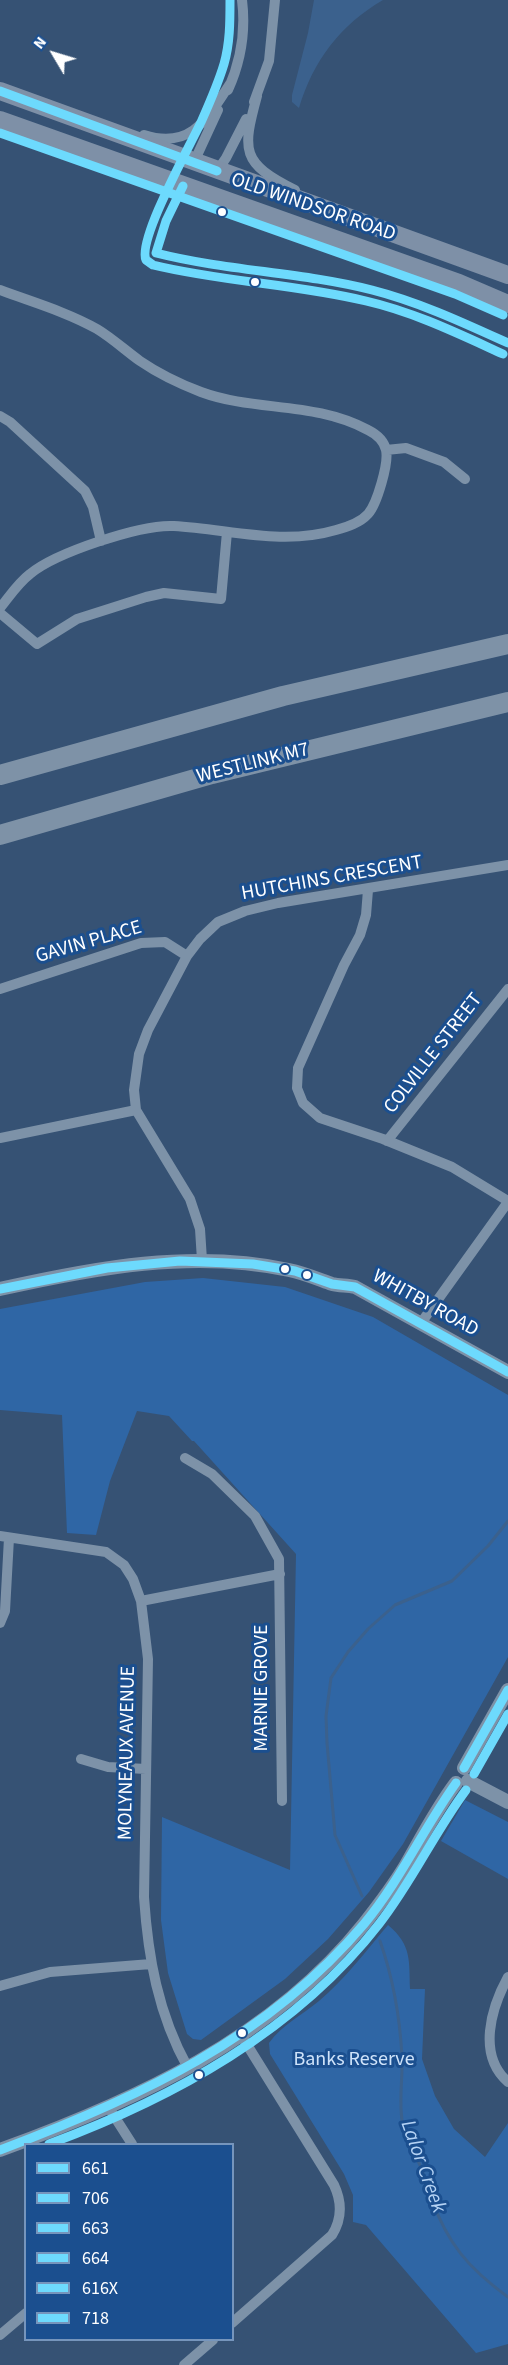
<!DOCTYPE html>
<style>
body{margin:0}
#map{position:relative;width:508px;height:2365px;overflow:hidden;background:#365274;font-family:"Source Sans 3",sans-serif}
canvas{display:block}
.legend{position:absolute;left:24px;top:2143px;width:210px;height:198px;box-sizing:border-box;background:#1b4f8f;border:2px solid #7695bc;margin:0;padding:8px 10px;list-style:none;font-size:18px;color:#fff}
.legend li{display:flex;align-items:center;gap:12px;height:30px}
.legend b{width:30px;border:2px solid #7695bc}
.north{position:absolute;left:24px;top:24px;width:60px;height:60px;-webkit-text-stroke:4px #1b4f8f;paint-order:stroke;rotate:308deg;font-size:16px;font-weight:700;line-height:24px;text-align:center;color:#fff}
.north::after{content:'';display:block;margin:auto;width:21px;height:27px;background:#fff;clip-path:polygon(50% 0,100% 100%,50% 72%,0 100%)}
</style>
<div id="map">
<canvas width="508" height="2365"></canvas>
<ul class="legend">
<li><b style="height:8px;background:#6ddafd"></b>661</li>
<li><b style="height:8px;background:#6ddafd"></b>706</li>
<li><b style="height:8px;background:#6ddafd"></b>663</li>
<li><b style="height:8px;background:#6ddafd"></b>664</li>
<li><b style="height:8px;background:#6ddafd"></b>616X</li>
<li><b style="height:8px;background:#6ddafd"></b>718</li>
</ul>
<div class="north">N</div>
</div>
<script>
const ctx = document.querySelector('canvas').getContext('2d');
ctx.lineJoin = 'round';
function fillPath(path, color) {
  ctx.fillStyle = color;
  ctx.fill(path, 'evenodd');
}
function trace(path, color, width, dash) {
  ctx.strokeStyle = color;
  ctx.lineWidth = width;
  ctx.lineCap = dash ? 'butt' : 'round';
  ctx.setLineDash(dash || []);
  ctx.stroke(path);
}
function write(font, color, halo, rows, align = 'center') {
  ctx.font = font + ' "Source Sans 3",sans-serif';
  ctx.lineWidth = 6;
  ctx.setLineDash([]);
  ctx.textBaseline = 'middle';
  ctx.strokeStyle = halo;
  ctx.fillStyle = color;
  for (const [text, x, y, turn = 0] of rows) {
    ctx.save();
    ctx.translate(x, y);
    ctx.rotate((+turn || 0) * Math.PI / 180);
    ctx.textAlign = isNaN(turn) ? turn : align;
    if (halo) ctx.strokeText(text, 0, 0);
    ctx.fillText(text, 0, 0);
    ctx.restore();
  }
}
const green = new Path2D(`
 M203 1278 285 1287 373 1317 508 1395V1657L403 1844 369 1892 328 1939 285 1979 201 2040 193 2039 187 2034 168 1973 161 1920 162 1817 290 1870 296 1554 194 1441H192L169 1416 137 1411 110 1481 96 1535 67 1533 62 1415 0 1410V1309L145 1282Z
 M465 1800 508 1822V1879L441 1841Z
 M388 1925C412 1945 409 1961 410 1989H425L422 2059 435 2096 454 2129 485 2157 508 2123V2344L476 2353 366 2225 353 2222V2195L344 2174 270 2054 269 2043C282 2025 302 2015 319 2001 345 1979 366 1951 388 1925Z`);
const water = new Path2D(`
 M314 0H383C340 25 313 61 299 108L292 102V95L308 33Z`);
const stream = new Path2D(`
 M362 1896 335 1835 327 1743 326 1716 331 1678 348 1652 368 1629 395 1605 452 1581 488 1546 508 1521
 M380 1941C393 1978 400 2018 402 2057 403 2079 398 2104 403 2126 406 2140 413 2151 419 2163 424 2174 427 2187 431 2198 448 2244 468 2268 508 2297`);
const minor = new Path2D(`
 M228 90C241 61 246 32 242 0
 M257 96C242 151 241 163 295 190
 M254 102 269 61 275 0
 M144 135C191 150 207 119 230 84
 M194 162 218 110
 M217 171 226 158 246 119
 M0 290C32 302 67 312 97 329 112 338 126 351 140 361 159 374 180 384 201 392 255 412 314 401 368 430 376 434 384 441 386 450 389 463 377 504 368 514 360 523 347 527 336 530 282 546 229 529 174 526 141 524 55 553 30 574 18 583 9 597 0 608
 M0 416 10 422 85 491 93 507 101 541
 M386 450 406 448 444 462 465 479
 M0 613 37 644 77 619 146 597 164 593 221 599 227 532
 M368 890 366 915 360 935 344 965 298 1068 297 1088 303 1103 320 1118 383 1139 452 1167 508 1201
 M0 989 141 943 165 942 187 956
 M0 1138 136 1110
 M387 1141 508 989
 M202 1260 200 1229 190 1199 136 1110 134 1090 139 1054 148 1030 187 956 200 939 218 922 245 911 278 903 508 865
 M421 1323 508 1202
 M185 1458 212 1474 255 1516 279 1559 282 1801
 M0 1536 106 1552 124 1565 133 1579 141 1601 148 1659 144 1897C148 1957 158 2014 188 2068
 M141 1601 280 1574
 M0 1623 5 1611 9 1538
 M81 1759 108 1767 146 1769
 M508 1977C491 2008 477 2055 508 2082
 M0 1986 50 1972 151 1964
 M109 2108 132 2144
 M232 2323 332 2235C342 2219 342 2202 334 2185L241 2035
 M0 2335 26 2313
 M184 2365 213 2340`);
const tertiary = new Path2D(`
 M0 1289C94 1268 193 1249 289 1270 304 1273 318 1279 332 1284 340 1286 347 1285 355 1287L508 1372
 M464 1768 508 1690
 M468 1781 508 1802
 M0 2150C135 2101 272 2039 364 1924 379 1905 394 1885 406 1865 422 1837 437 1808 456 1783`);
const trunk = new Path2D(`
 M0 91 508 275
 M0 120 459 283 508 304`);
const motorway = new Path2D(`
 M0 775 283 696 508 644
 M0 835 212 774 508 702`);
const bus1 = new Path2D(`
 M464 1768 508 1690
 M0 2150C138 2098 267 2039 364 1924 400 1881 423 1829 456 1783`);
const bus2 = new Path2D(`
 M474 1774 508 1714
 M49 2144C173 2098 296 2031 379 1924 412 1882 434 1833 466 1790`);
const bus3 = new Path2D(`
 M0 91 217 171
 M183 186 166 221 156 253C227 271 301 272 372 290 419 302 464 323 508 343`);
const bus4 = new Path2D(`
 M230 0C230 22 230 43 224 64 218 84 210 102 202 120 191 144 137 240 146 260L153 265C223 282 296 284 366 301 414 312 459 334 503 354`);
const bus5 = new Path2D(`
 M0 133 455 294 503 315`);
const bus6 = new Path2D(`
 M0 1289 107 1268 180 1261 253 1264 295 1271 332 1284 355 1287 508 1372`);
const markers = [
 [222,212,5,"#fff"],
 [255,282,5,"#fff"],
 [285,1269,5,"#fff"],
 [307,1275,5,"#fff"],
 [242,2033,5,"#fff"],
 [199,2075,5,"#fff"]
];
const streetNames = [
 ["OLD WINDSOR ROAD",313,208,19],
 ["WESTLINK M7",253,764,-14],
 ["HUTCHINS CRESCENT",332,879,-10],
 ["GAVIN PLACE",89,943,-16],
 ["COLVILLE STREET",434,1054,-52],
 ["WHITBY ROAD",425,1304,29],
 ["MARNIE GROVE",263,1688,-90],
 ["MOLYNEAUX AVENUE",128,1753,-89]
];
const parkNames = [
 ["Banks Reserve",354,2061]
];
const waterNames = [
 ["Lalor Creek",422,2167,70]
];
fillPath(green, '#2f66a5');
fillPath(water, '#3b618d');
trace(stream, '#3b618d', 3);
trace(minor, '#7d92a8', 10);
trace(tertiary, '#7d92a8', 14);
trace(trunk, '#7e90a7', 18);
trace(motorway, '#7e92a7', 20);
trace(bus1, '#6ddafd', 9);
trace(bus2, '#6ddafd', 9);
trace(bus3, '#6ddafd', 9);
trace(bus4, '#6ddafd', 9);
trace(bus5, '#6ddafd', 9);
trace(bus6, '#6ddafd', 9);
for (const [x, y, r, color] of markers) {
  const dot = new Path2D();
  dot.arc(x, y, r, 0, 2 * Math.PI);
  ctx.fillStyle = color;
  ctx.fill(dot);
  trace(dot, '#1b4f8f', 2);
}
write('20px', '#fff', '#1b4f8f', streetNames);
write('20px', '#cfe3fa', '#1b4f8f', parkNames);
write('italic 21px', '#b5d3f5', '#1b4f8f', waterNames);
</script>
